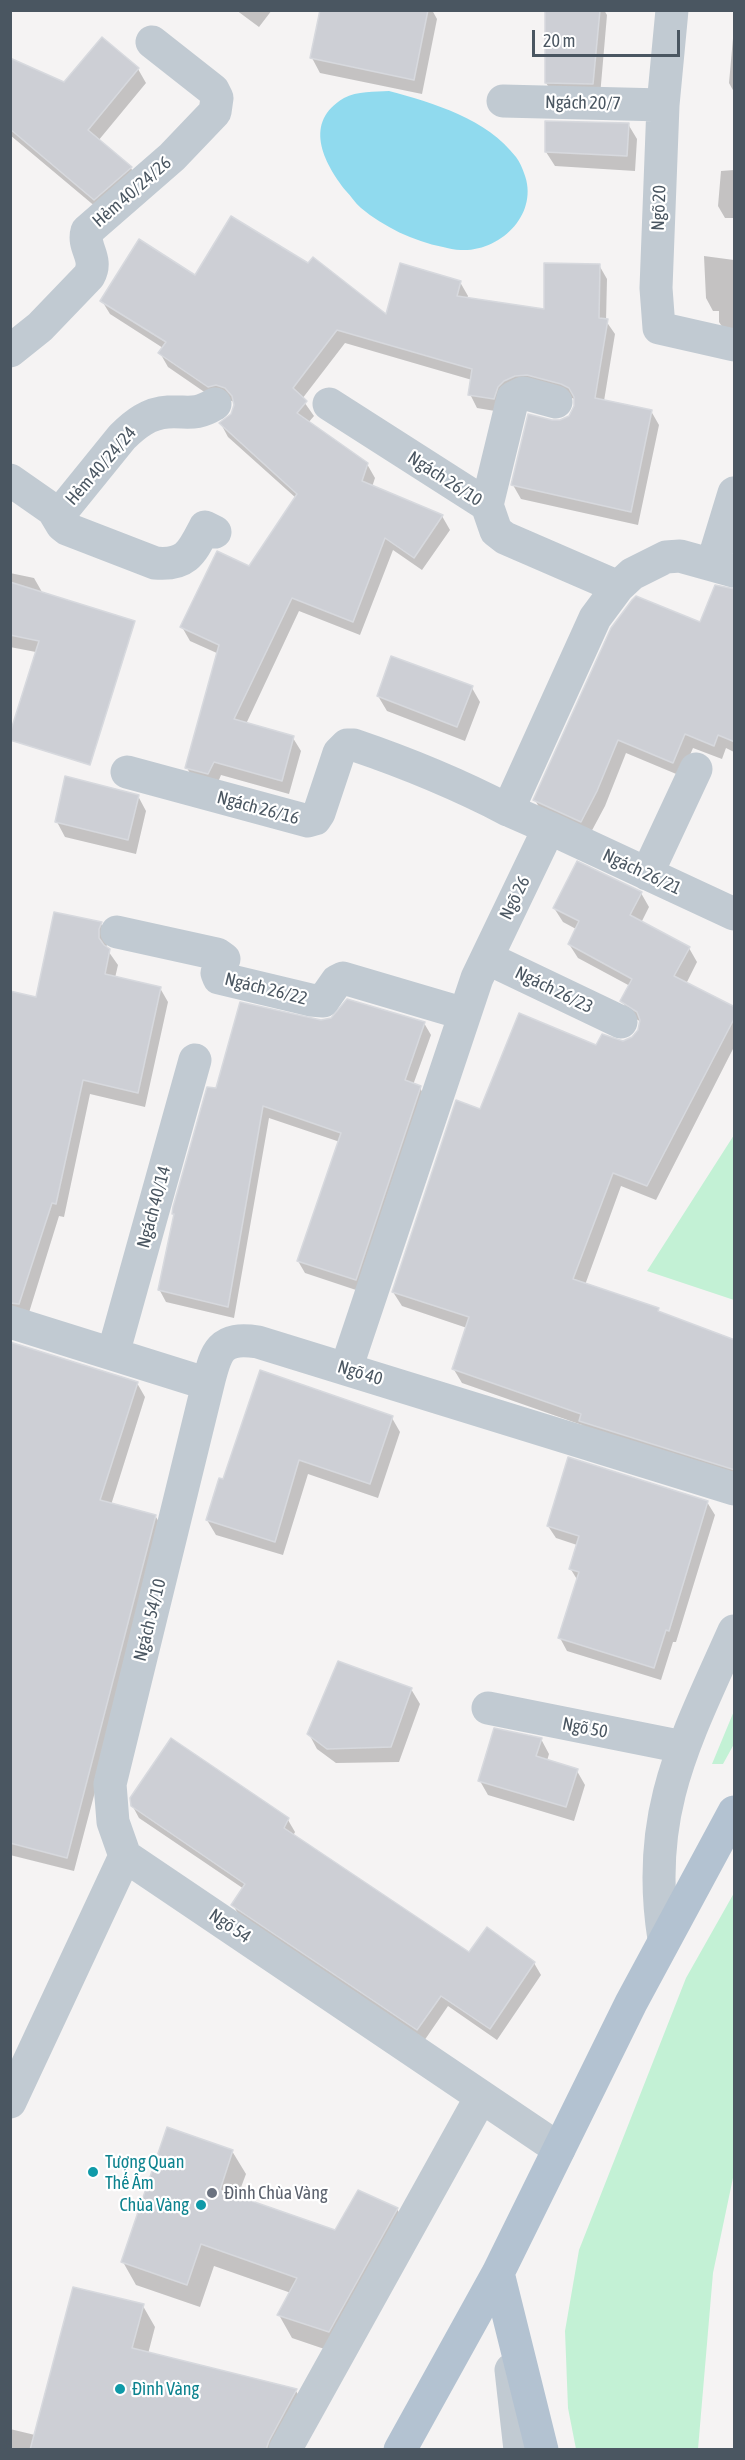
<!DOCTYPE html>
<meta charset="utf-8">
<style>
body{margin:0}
#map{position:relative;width:745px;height:2460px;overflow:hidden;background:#f5f3f3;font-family:"Asap Condensed",sans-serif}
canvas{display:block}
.frame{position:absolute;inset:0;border:12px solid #4a5661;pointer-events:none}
.scale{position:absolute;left:532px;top:30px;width:148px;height:27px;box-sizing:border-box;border:3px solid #4a5661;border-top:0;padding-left:8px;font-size:18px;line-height:21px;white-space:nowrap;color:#4a5661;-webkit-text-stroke:4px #fff;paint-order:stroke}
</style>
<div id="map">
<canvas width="745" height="2460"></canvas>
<div class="frame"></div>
<div class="scale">20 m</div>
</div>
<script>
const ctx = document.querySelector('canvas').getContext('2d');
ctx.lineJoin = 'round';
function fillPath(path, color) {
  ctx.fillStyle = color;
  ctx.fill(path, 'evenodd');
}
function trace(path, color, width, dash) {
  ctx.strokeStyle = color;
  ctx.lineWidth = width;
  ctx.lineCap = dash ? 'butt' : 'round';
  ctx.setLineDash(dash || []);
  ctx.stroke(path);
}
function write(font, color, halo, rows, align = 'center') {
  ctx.font = font + ' "Asap Condensed",sans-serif';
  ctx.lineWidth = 4.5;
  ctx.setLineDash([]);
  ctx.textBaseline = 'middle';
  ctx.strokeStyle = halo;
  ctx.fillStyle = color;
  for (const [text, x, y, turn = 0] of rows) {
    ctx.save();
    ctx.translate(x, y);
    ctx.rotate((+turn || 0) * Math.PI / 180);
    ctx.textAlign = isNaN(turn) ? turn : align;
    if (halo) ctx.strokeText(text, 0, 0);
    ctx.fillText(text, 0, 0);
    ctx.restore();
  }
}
const green = new Path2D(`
 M734 1135V1300L647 1271Z
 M734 1711V1744L723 1764H712Z
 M734 1893V2173L713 2273 698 2449H576L568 2408 565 2331 579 2250 686 1978Z`);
const water = new Path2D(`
 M389 91C434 103 487 119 516 157 520 162 522 168 524 173 540 213 501 252 461 250 455 250 448 248 443 247 413 241 384 227 361 208 355 203 351 196 346 191 323 162 303 122 344 98 357 91 375 92 389 91Z`);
const shadow = new Path2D(`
 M236 10H272L259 27Z
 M321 10H432L437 19 422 94 320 73 312 58Z
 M547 10H604L607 15 600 96 554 95 546 83Z
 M734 27V92L729 83Z
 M10 60 64 84 138 69 146 83 98 141 131 168 139 182 103 213 10 135Z
 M628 124 637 139 635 171 555 166 546 152Z
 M734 170V218H725L718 206 721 171Z
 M704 256 734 260V336L727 334 719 322V311H713L706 298Z
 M599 265 607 279 606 321 615 334 604 401 651 411 659 425 638 525 521 499 513 485 561 422 570 417 576 407V400L570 397 501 412 477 408 470 394 472 380 345 343 302 399 314 416 308 423 367 464 375 478 372 487 442 516 450 530 422 570 393 550 360 635 299 611 246 724 293 738 301 751 289 794 221 775 216 787 195 782 187 768 219 654 190 641 182 627 249 568 296 498 228 437 221 424 232 415 235 402 225 399 216 400 168 367 160 353 163 348 110 314 102 301 196 277 387 316 460 282 468 296 467 299 545 311Z
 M10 573 34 578 42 592 41 653 10 647Z
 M734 620V752L726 748 722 759 693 748 681 776 626 753 605 806 589 836 543 814 535 800 701 624Z
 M472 688 480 702 465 741 387 711 378 696Z
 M138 796 146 811 136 854 65 837 57 822Z
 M641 893 649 907 641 923 689 948 697 962 686 984 734 1008V1047L656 1200 621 1186 585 1285 658 1309 661 1314 734 1342V1481L589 1436 582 1425 462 1383 453 1368 467 1328 402 1306 393 1292 481 1111 596 1047 633 1038 640 1030 641 1022 630 1015 622 1001 630 986 578 958 569 944 576 929 563 922 554 908Z
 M101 924 109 938 106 948 118 965 115 978 160 988 168 1002 145 1107 90 1094 64 1217 59 1216 27 1319 10 1320V993L37 999Z
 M321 1021 424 1023 431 1035 413 1085 420 1088 427 1100 362 1292 305 1273 298 1261 340 1142 269 1118 234 1318 166 1302 159 1289 175 1217 174 1213 217 1090Z
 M10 1343 137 1383 145 1397 111 1505 156 1517 164 1531 74 1871 10 1855Z
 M392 1418 400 1432 378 1498 308 1474 283 1555 216 1535 207 1520 224 1481Z
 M707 1502 715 1515 676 1642H673L661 1680 567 1651 560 1638 578 1581 570 1568 577 1545 556 1538 548 1526Z
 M411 1689 420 1704 399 1762 336 1763 317 1749 309 1734Z
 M541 1739 549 1754 547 1761 577 1771 585 1785 574 1821 488 1795 480 1781Z
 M132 1805 288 1820 295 1832 293 1836 470 1955 534 1963 541 1975 497 2040 448 2006 424 2041 240 1917 233 1905 244 1889 139 1818Z
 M232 2151 246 2174 237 2198 336 2232 397 2209 410 2232 342 2355 292 2338 279 2315 291 2293 214 2266 200 2307 136 2285 123 2262Z
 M143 2306 155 2327 148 2354 296 2391 309 2412 288 2450H10V2429L35 2435Z`);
const building = new Path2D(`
 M320 10H428L414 80 310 58Z
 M545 10H600L593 84 545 83Z
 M102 37 139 68 88 130 132 167 94 200 10 129V58L64 82Z
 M545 121 629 123 627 156 545 152Z
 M231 216 308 263 313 257 386 314 400 263 461 281 457 296 544 309V263L600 264 599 318 608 319 595 398 652 410 631 512 511 485 528 414 552 420H560L569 416 574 406V397L569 388 561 384 527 375 515 376 504 381 498 387 494 399 468 395 472 369 337 330 293 388 307 401 297 413 368 463 362 481 443 515 414 558 385 538 353 622 292 598 234 719 294 736 282 781 214 762 208 774 185 768 219 645 180 627 217 551 249 566 297 494 219 423 231 414 234 405 232 396 225 388 216 385 208 387 158 353 166 342 100 301 139 239 195 275Z
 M10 582 135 621 90 765 10 740V733L39 641 10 635Z
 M715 585 735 589V742L718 735 714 746 685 734 673 763 618 740 597 791 581 822 533 800 611 628 632 600 636 596 700 622Z
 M391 656 473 686 457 727 377 696Z
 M65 776 139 795 128 840 55 822Z
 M577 861 642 892 630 915 690 947 674 976 735 1007V1017L647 1186 613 1173 573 1279 659 1308 658 1311 735 1340V1470L579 1421 581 1414 452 1369 469 1317 392 1292 456 1100 480 1109 519 1013 596 1045 602 1034 623 1041 632 1037 638 1030 640 1020 637 1012 620 1001 632 979 568 944 579 921 553 908Z
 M54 912 102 922 99 929V938L104 945 110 949 105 974 161 987 138 1093 83 1080 56 1204 52 1203 19 1304 10 1303V991L36 997Z
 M347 999 425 1022 405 1080 421 1086 356 1280 297 1261 341 1133 263 1106 228 1307 158 1290 174 1214H172L173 1207 207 1087 216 1088 240 1002 321 1020 331 1018Z
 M10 1342 138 1382 100 1500 156 1515 67 1858 10 1843Z
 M260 1370 393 1416 370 1484 299 1460 275 1542 206 1520 219 1478 223 1479Z
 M568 1457 708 1501 669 1631 666 1630 654 1668 558 1638 579 1572 569 1569 579 1536 547 1526Z
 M338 1661 412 1688 391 1747 327 1749 307 1734Z
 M494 1728 542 1738 536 1756 578 1769 566 1807 478 1781Z
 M171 1738 289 1818 284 1828 469 1952 487 1927 535 1962 490 2029 441 1996 417 2030 231 1905 245 1884 131 1806 130 1798Z
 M167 2127 233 2150 220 2190 335 2230 358 2190 398 2208 329 2332 277 2315 297 2278 201 2244 187 2285 121 2262Z
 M73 2287 144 2304 132 2348 297 2389 269 2441 266 2450H30Z`);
const minor = new Path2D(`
 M672 10 663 105 656 288 659 328 734 345
 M503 101 663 105
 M10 351 40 327 89 276C99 258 82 248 87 231L172 157 215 112 217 98 213 90 152 42
 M329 404 487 505 496 531 505 538 618 587
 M10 480 53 510 62 525 67 529 155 563C187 566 192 552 205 527L215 532
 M487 505 513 398 523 393 556 402
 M58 516 122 437C135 424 149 413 168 412 189 411 195 416 215 404
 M712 565 734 493
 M127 772 308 821 315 819 319 813 339 753 347 745H354C407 763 458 784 508 810
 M549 828 734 914
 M647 874 696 769
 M117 932 217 954 224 959 217 973 219 978 311 1000 323 1001 337 981 343 978 465 1014
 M487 958 621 1022
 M10 1322 208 1384C216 1351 220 1336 258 1342L734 1489
 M113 1354 195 1060
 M346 1369 477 978 549 828 508 810 595 618 618 587 632 574 666 557 680 556 734 571
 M488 1708 683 1747
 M125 1856 113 1822 110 1784 208 1384
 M664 1939C644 1814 685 1741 734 1631
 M10 2102 125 1856 559 2149
 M511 2370 520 2450
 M285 2450 481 2097`);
const major = new Path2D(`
 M498 2273 542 2450
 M400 2450 498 2273 631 2003 734 1812`);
const markers = [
 [93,2172,6,"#0f9aa8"],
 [212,2193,6,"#6b7280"],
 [201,2205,6,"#0f9aa8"],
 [120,2389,6,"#0f9aa8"]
];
const streetNames = [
 ["Ngách 20/7",583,103,1],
 ["Hẻm 40/24/26",132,192,-41],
 ["Ngõ 20",659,208,-88],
 ["Hẻm 40/24/24",101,466,-49],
 ["Ngách 26/10",445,479,33],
 ["Ngách 26/16",258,808,15],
 ["Ngách 26/21",642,872,25],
 ["Ngõ 26",515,898,-64],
 ["Ngách 26/22",266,989,14],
 ["Ngách 26/23",554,990,26],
 ["Ngách 40/14",154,1207,-75],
 ["Ngõ 40",360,1373,17],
 ["Ngách 54/10",150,1620,-76],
 ["Ngõ 50",585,1728,11],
 ["Ngõ 54",230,1926,34]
];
const cultureNames = [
 ["Tượng Quan",105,2162],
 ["Thế Âm",105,2183],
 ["Chùa Vàng",189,2205,"right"],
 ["Đình Vàng",132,2389]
];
const worshipNames = [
 ["Đình Chùa Vàng",224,2193]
];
fillPath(green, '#c3f1d5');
fillPath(water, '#90daee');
fillPath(shadow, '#0003');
fillPath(building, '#cdcfd5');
trace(building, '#d7d9de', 1.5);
trace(minor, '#c1cad2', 33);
trace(major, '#b3c2d1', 33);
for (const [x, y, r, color] of markers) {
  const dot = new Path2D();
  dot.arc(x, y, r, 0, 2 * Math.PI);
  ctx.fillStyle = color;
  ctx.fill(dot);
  trace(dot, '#fff', 2);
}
write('18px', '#4a5661', '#fff', streetNames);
write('18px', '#0d838f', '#fff', cultureNames, 'left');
write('18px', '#5b616d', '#fff', worshipNames, 'left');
</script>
